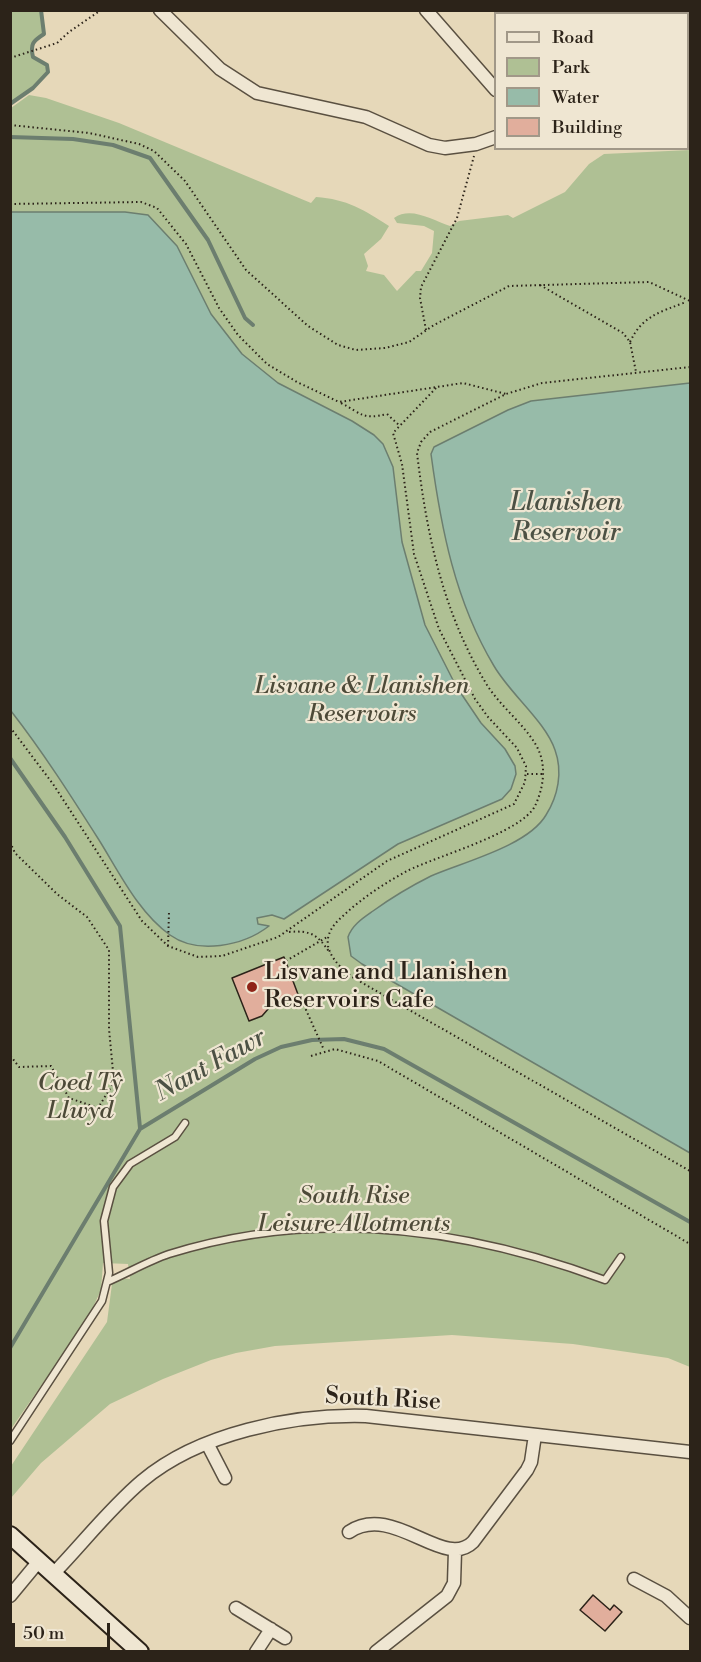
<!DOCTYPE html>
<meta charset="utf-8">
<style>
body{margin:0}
#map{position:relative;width:701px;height:1662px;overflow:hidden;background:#e6d8b9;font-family:"Libre Bodoni",serif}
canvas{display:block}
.frame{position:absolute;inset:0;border:12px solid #2c2319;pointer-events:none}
.legend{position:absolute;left:494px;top:12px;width:195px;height:138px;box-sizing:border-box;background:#efe6d2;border:2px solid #a19888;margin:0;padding:8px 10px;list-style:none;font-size:18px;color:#2c2319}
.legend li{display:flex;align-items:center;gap:12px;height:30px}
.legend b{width:30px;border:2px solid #a19888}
.scale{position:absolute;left:12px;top:1623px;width:98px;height:27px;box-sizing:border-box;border:3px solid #2c2319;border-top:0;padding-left:8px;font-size:18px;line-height:21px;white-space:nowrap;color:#2c2319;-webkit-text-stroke:4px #efe6d2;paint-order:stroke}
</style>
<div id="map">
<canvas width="701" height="1662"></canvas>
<div class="frame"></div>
<ul class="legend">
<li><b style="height:8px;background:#efe6d2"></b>Road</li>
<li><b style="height:16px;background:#afc094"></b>Park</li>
<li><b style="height:16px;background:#97bba9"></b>Water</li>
<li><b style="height:16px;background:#e1ae9c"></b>Building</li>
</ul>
<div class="scale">50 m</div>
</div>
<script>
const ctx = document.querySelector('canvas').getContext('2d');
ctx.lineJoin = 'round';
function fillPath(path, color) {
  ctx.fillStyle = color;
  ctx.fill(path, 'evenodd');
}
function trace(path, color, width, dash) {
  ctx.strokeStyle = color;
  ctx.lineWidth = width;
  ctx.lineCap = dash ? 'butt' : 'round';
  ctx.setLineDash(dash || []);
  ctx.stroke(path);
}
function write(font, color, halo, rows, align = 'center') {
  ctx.font = font + ' "Libre Bodoni",serif';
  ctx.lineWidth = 4.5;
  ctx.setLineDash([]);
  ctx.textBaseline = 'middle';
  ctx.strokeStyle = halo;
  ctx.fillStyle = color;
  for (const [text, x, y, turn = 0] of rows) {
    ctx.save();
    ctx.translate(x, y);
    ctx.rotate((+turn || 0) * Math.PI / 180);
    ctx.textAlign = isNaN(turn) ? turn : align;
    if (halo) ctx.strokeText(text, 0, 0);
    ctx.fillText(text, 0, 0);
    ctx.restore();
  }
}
const green = new Path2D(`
 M11 10 41 11 44 34C33 41 29 44 34 57L47 65 48 72 33 88 11 104Z
 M29 95 46 98 119 123 311 203 316 197C347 199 364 210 389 226L381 239 364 254 368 266 366 271 384 275 397 291 416 271H421L432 253 434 231 424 226 397 223 394 218C411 206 432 220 450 226L459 221 508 215 513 218 565 192 589 164 604 154 690 150V1367L668 1358 573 1344 452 1335 275 1346 236 1353 211 1360 163 1379 110 1404 41 1463 11 1498V1466L107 1322 112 1284 121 1278 130 1279 128 1264 103 1263 101 1290 88 1318 11 1429V108Z`);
const water = new Path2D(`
 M11 212H125L148 215 177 246 211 314 242 354 278 383 352 421 374 435 383 444 393 467 402 542 425 625 456 686 481 723 505 749 515 766 516 774 511 789 502 799 398 844 284 919 272 915 257 918 258 924 269 926C243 946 198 955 170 935 138 912 119 872 99 840 71 796 43 752 11 711Z
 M690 383V1153L362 964 351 956 348 937C352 925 363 918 373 911 391 898 411 886 431 876 463 862 528 846 546 815 558 796 563 772 555 750 545 721 511 695 494 666 455 601 441 528 431 454L434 447 508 410 531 401Z`);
const stream = new Path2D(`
 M10 104 33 88 48 72 47 65 33 57C30 44 33 41 44 34L41 10
 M10 137 73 139 113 145 150 158 208 240 245 318 253 325
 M10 758 65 837 120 926 140 1128
 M10 1348 140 1129 255 1059 281 1047 312 1040 344 1039 384 1049 690 1222`);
const building = new Path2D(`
 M284 957 299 997 269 1008 262 1016 249 1021 232 978Z
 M593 1595 610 1610 614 1605 622 1612 605 1631 580 1610Z`);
const path = new Path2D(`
 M10 58 57 43 69 32 101 10
 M10 125 89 133 139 144 154 151 185 181 246 270 308 326 338 345 356 350 385 348 409 342 434 325 509 286 649 282 690 301
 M10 204 141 202 157 208 186 244 219 308 238 335 267 364 297 382 339 402 463 383 506 394
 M540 285 623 333 630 342 636 372
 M426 330 420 298 421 287 457 218 474 156
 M630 342C642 316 660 312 686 302
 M690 367 542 383 506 394 430 432 421 442 417 453C427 536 443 613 487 685 501 707 523 723 536 745 547 764 544 787 535 806 521 833 437 856 407 871 385 883 362 898 344 915 335 923 326 932 328 946 331 959 342 969 352 977L690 1171
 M341 403C362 414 363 420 387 414L400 426
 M10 727 53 784 142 921 168 946 198 957 222 956 278 937 387 861 514 804 525 782 526 766 517 748 488 717 475 699 439 629 414 554 402 464 393 433 437 387
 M527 774H543
 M10 842 15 853 57 894 87 917 109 950V1029L114 1082 98 1108 69 1098 51 1066 19 1067 10 1055
 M289 932C311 930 318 935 330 953
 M168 946 169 912
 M286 961 327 937
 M302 1001 324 1050
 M311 1056 335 1049 378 1061 690 1244`);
const service = new Path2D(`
 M107 1282C128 1273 148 1261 169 1254 316 1208 463 1227 605 1280L621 1257
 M10 1441 102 1301 109 1273 104 1221 113 1187 130 1164 175 1137 185 1123`);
const minor = new Path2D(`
 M160 10 220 69 257 93 366 117 429 145 445 148 476 144 496 137
 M426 10 496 90
 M594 10V14
 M688 59H690
 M208 1445 225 1478
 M349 1532C393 1502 444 1571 473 1542L527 1470 531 1462 535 1435
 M54 1573C83 1543 110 1508 142 1481 199 1433 293 1414 366 1416L690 1452
 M634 1579 666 1596 690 1618
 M10 1596 39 1561
 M236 1608 285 1638
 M256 1652 271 1629
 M376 1652 447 1596 454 1583 455 1551`);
const secondary = new Path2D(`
 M10 1535 140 1652`);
const markers = [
 [252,987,6,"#8f2418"]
];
const parkNames = [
 ["Lisvane & Llanishen",362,687],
 ["Reservoirs",362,715],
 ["Coed Tŷ",80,1084],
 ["Llwyd",80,1112],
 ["South Rise",354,1197],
 ["Leisure Allotments",354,1225]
];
const poiNames = [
 ["Lisvane and Llanishen",264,973],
 ["Reservoirs Cafe",264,1001]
];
const streetNames = [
 ["South Rise",383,1400,3]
];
const waterNames = [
 ["Llanishen",566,504],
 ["Reservoir",566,534],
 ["Nant Fawr",211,1066,-29]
];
fillPath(green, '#afc094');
fillPath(water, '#97bba9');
trace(water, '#6c7e6f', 1.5);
trace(stream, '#6c7e6f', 4);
fillPath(building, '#e1ae9c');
trace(building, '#2c2319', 1.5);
trace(service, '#5a5041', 9);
trace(minor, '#5a5041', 15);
trace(secondary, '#2c2319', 20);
trace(path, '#2c2319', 2, [1.5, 3]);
trace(service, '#efe6d2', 6);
trace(minor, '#efe6d2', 12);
trace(secondary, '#efe6d2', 16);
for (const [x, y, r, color] of markers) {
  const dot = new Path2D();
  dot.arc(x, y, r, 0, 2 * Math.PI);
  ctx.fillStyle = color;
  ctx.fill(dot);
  trace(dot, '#efe6d2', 2);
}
write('italic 24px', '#4d4a38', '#efe6d2', parkNames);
write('24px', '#2c2319', '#efe6d2', poiNames, 'left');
write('24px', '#2c2319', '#efe6d2', streetNames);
write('italic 26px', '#4c5144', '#efe6d2', waterNames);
</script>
